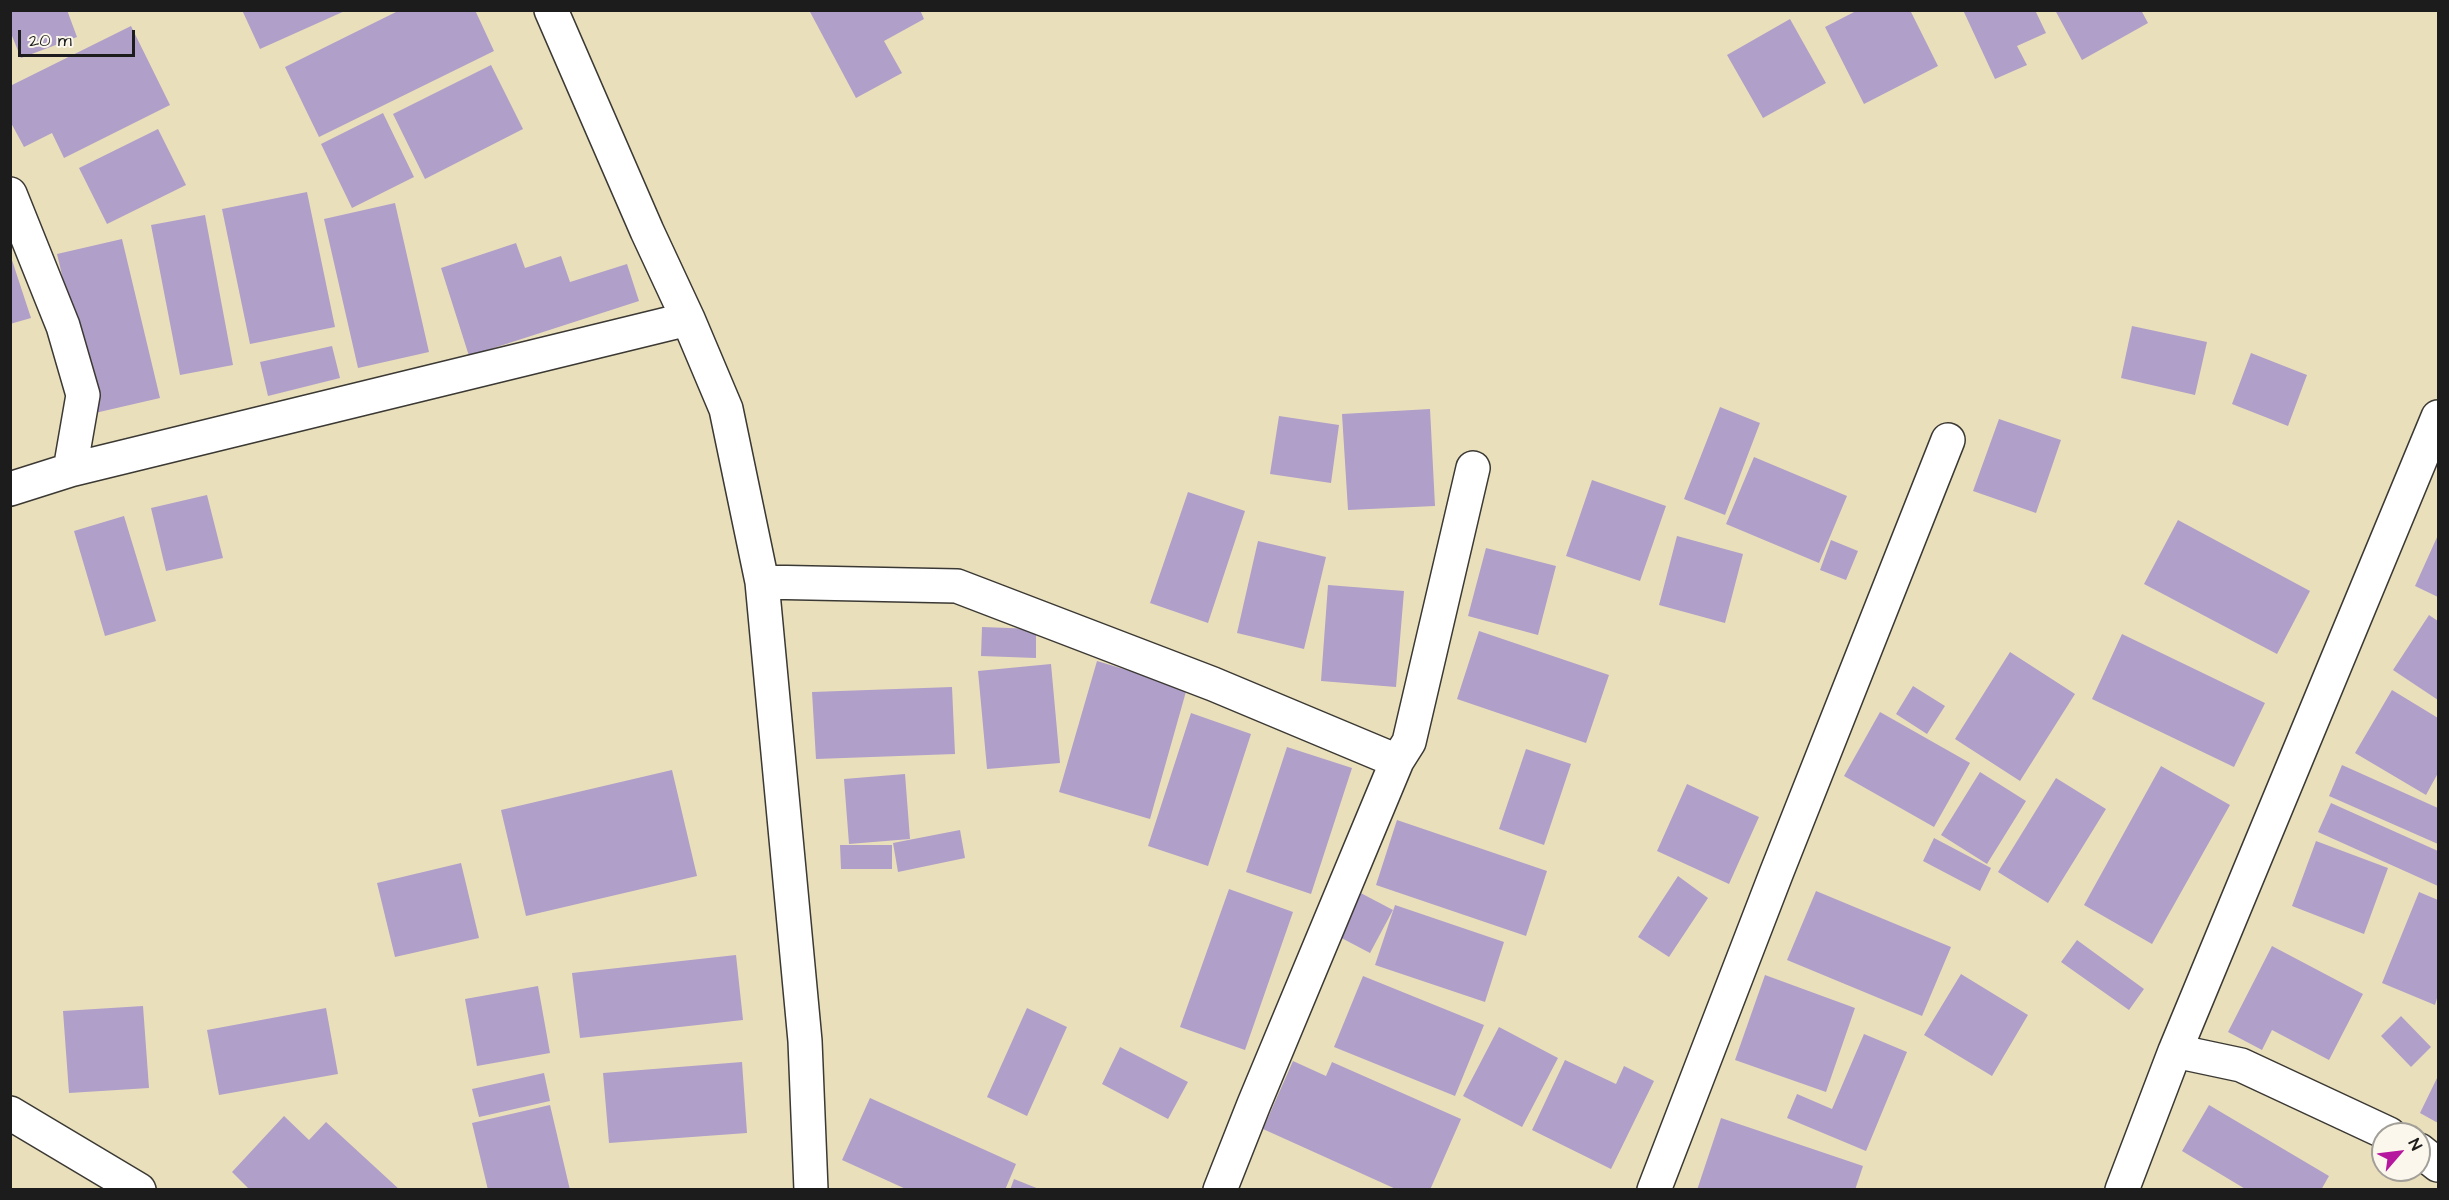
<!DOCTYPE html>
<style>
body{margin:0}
#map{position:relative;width:2449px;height:1200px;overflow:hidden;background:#eadfbb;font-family:"Architects Daughter",sans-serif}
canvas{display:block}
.frame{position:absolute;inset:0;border:12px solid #1c1c1c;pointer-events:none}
.north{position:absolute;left:2371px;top:1122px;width:60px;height:60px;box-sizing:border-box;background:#fbf7ec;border:2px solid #a29f99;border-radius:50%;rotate:62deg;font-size:16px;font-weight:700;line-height:24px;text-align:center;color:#1c1c1c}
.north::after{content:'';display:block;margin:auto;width:21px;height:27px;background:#b5179e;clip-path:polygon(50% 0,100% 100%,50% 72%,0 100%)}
.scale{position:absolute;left:18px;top:30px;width:117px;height:27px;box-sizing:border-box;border:3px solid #1c1c1c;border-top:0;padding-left:8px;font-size:18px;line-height:21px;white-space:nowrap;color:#1c1c1c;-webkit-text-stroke:4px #fbf7ec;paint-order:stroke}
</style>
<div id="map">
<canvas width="2449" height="1200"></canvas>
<div class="frame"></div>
<div class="north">N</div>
<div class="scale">20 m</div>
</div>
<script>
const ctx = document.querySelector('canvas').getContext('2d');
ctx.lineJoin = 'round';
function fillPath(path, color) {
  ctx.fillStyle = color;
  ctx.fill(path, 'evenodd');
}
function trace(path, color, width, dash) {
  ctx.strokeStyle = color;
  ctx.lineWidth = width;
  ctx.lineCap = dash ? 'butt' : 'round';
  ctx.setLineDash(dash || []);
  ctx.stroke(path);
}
const building = new Path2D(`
 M10 10H67L77 37 21 58 10 31Z
 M242 10H347L260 49Z
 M400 10H475L494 51 319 137 285 67Z
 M809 10H920L924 19 884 41 902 73 856 98Z
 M1858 10H1910L1938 66 1864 104 1825 27Z
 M1963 10H2035L2046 33 2017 46 2027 65 1995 79Z
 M2055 10H2141L2148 23 2082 60Z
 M1790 19 1826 83 1763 118 1727 55Z
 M131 26 170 105 64 158 52 133 24 147 10 121V86Z
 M491 65 523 129 425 179 393 114Z
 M383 113 414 177 352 208 321 144Z
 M158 129 186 185 107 224 79 168Z
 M307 192 335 327 250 344 222 209Z
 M395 203 429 352 358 368 324 219Z
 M205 215 233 365 180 375 151 225Z
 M122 239 160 398 95 413 57 254Z
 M516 243 525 268 561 256 570 282 627 264 639 301 469 356 441 268Z
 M10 254 31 318 10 324Z
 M2132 326 2207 342 2195 395 2121 378Z
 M332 346 340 378 268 396 260 362Z
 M2251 353 2307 375 2288 426 2232 404Z
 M1720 407 1760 423 1725 515 1684 499Z
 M1430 409 1435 506 1348 510 1342 414Z
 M1279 416 1339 425 1331 483 1270 474Z
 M1999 419 2061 440 2036 513 1973 491Z
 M1754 457 1847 496 1819 563 1726 524Z
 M1592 480 1666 506 1640 581 1566 556Z
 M1188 492 1245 511 1208 623 1150 603Z
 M207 495 223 558 166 571 151 508Z
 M124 516 156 621 105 636 74 531Z
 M2178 520 2310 591 2277 654 2144 584Z
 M2438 535V597L2415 586Z
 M1677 536 1743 554 1725 623 1659 605Z
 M1831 540 1858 551 1846 580 1820 570Z
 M1258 541 1326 557 1304 649 1237 633Z
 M1486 548 1556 566 1538 635 1468 616Z
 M1328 585 1404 591 1396 687 1321 681Z
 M2429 615 2438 621V700L2393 670Z
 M982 627 1036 629V658L981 656Z
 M1479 631 1609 675 1586 743 1457 699Z
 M2122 634 2265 703 2234 767 2092 699Z
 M2010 652 2075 694 2020 781 1955 739Z
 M1097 661 1187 688 1150 819 1059 792Z
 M1051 664 1060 763 987 769 978 671Z
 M1913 686 1945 706 1927 734 1896 714Z
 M952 687 955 754 816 759 812 692Z
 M2392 690 2438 718V773L2426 795 2355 753Z
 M1880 712 1970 763 1934 827 1844 776Z
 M1191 713 1251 734 1208 866 1148 846Z
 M1287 747 1352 768 1311 894 1246 872Z
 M1526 749 1571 764 1544 845 1499 829Z
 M2342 765 2438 808V844L2329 796Z
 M2161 766 2230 805 2152 944 2084 905Z
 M672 770 697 876 526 916 501 810Z
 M1980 772 2026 801 1987 864 1941 835Z
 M905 774 910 839 849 844 844 779Z
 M2056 778 2106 809 2048 903 1998 872Z
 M1687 784 1759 817 1729 884 1657 851Z
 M2331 803 2438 851V886L2318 832Z
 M1397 820 1547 871 1526 936 1376 885Z
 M960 830 965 858 898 872 893 843Z
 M1934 838 1991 868 1980 891 1923 861Z
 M2316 841 2388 868 2364 934 2292 906Z
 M840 845H892V869H841Z
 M461 863 479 938 395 957 377 883Z
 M1678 876 1708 898 1669 957 1638 937Z
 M1229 889 1293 912 1245 1050 1180 1027Z
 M1355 890 1393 910 1370 953 1332 933Z
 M1816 891 1951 947 1922 1016 1787 960Z
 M2419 892 2438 900V995L2435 1005 2382 983Z
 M1395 905 1504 942 1485 1002 1375 965Z
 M2077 940 2144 989 2129 1010 2061 962Z
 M2272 946 2363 994 2329 1060 2272 1030 2262 1050 2228 1032Z
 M736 955 743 1020 580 1038 572 973Z
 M1961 974 2028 1015 1992 1076 1924 1035Z
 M1765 975 1855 1008 1826 1092 1735 1060Z
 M1363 976 1484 1025 1455 1096 1334 1047Z
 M538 986 550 1053 477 1066 465 999Z
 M143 1006 149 1088 69 1093 63 1011Z
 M326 1008 338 1074 219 1095 207 1030Z
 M1027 1008 1067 1027 1027 1116 987 1097Z
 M2401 1016 2431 1047 2411 1067 2381 1036Z
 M1499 1027 1558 1058 1522 1127 1463 1096Z
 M1864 1034 1907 1052 1866 1151 1787 1118 1797 1094 1832 1109Z
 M1120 1047 1188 1082 1168 1119 1102 1084Z
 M1565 1060 1616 1084 1624 1066 1654 1081 1611 1169 1532 1130Z
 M1293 1061 1326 1076 1332 1062 1461 1119 1430 1190H1398L1263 1129Z
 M742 1062 747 1133 609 1143 603 1073Z
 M544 1073 550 1101 479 1117 472 1089Z
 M2438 1076V1123L2420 1113Z
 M870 1098 1016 1164 1005 1190H908L842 1160Z
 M550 1105 570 1190H488L472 1123Z
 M2209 1105 2329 1176 2321 1190H2247L2182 1151Z
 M284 1116 309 1140 326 1122 400 1190H250L232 1172Z
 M1721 1118 1863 1166 1855 1190H1697Z
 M1014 1179 1039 1189V1190H1010Z`);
const minor = new Path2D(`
 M551 10 647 231 688 319 726 409 762 582 805 1041 811 1190
 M10 194 63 326 83 395 70 470
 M10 489 70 470 688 319
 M762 582 957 586 1213 684 1397 761
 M2175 1051 2241 1065 2389 1134
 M10 1113 139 1190
 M2419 1150 2438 1165
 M1220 1190 1254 1104 1397 761 1409 742 1473 468
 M1654 1190 1776 874 1948 440
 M2122 1190 2175 1051 2438 417`);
fillPath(building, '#b09fc9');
trace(minor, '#3b3934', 36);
trace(minor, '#fff', 33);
</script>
